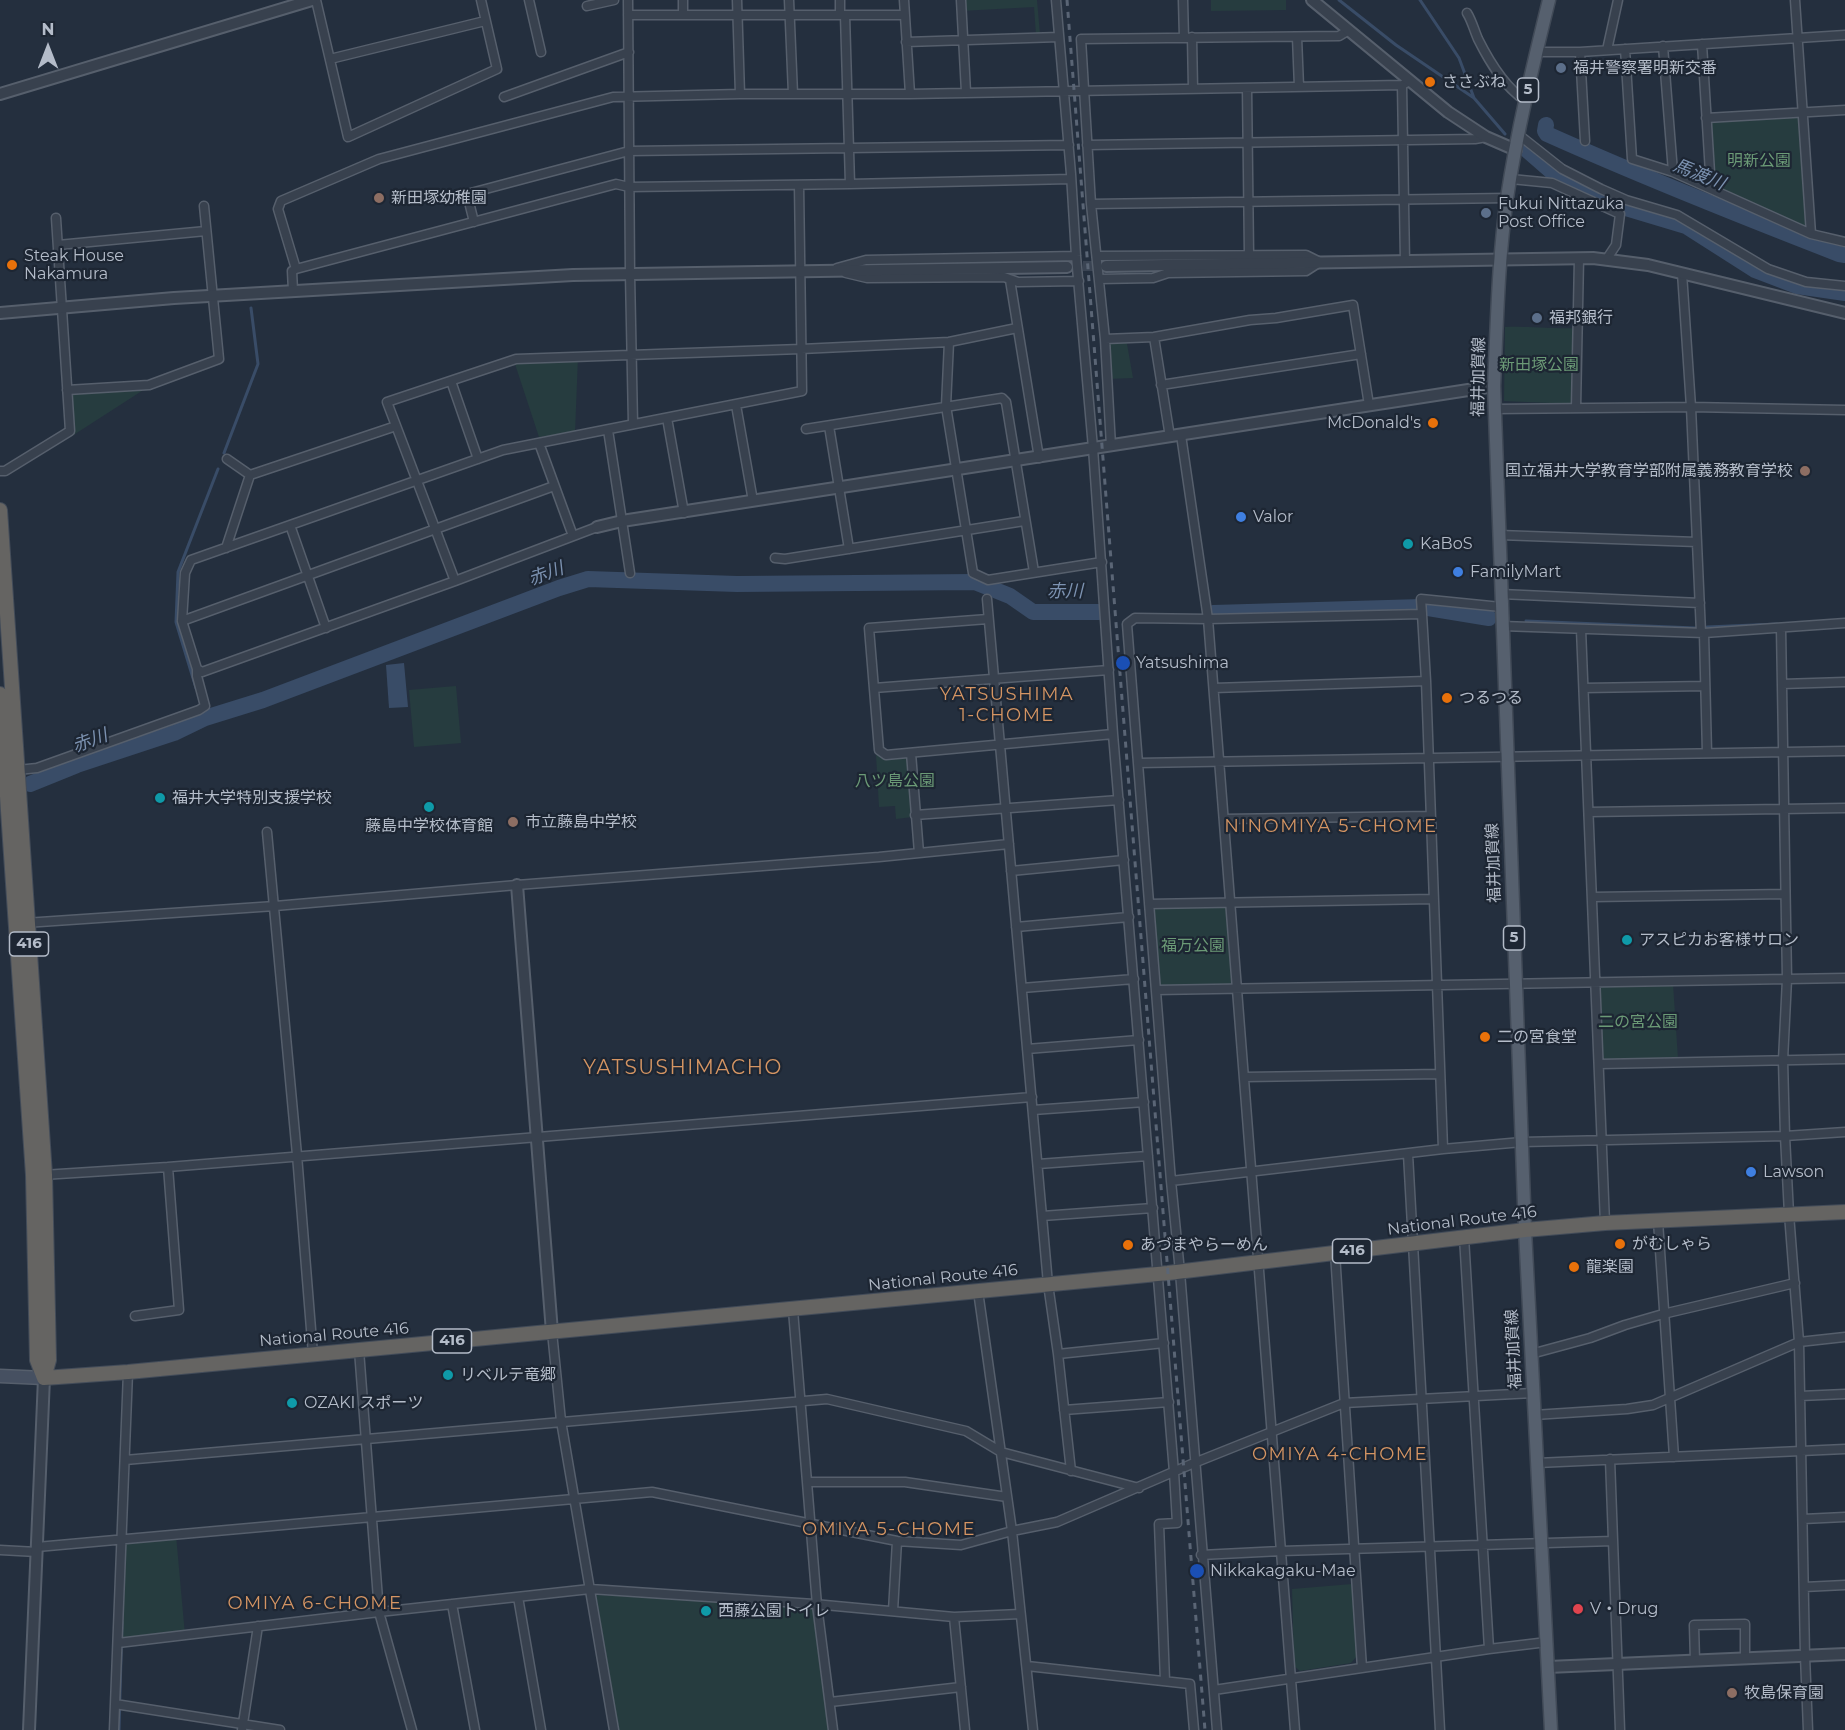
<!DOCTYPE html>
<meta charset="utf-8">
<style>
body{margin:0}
#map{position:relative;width:1845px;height:1730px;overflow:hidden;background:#242f3e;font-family:Montserrat,sans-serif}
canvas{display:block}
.north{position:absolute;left:18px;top:18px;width:60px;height:60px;-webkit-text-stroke:4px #1d2633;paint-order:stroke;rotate:0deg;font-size:16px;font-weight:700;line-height:24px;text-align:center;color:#b4bcc9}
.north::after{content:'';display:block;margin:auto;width:21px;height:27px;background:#b4bcc9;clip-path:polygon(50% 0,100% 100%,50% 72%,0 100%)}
</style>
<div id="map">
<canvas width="1845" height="1730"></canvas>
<div class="north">N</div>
</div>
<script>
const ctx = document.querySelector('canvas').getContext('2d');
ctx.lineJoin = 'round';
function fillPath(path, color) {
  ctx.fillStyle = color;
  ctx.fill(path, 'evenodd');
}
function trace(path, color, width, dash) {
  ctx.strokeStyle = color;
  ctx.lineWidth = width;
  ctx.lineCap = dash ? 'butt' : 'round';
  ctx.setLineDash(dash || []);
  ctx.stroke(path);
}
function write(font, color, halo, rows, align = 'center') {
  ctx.font = font + ' Montserrat,"Noto Sans JP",sans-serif';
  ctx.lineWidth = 4.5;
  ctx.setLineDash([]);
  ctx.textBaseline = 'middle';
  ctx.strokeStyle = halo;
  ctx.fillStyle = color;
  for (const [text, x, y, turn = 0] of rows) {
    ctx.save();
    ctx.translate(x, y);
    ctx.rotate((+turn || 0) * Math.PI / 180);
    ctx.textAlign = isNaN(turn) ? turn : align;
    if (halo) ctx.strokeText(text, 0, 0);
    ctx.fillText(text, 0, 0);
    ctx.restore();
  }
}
const green = new Path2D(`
 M961 0H1037L1040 34 1036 35 1034 7 961 11Z
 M1211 0H1286V10L1211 11Z
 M1802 112 1811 234 1711 189 1706 118Z
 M1505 327C1529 326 1551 329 1575 328L1572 404 1504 401Z
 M1126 338 1133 378 1107 379 1105 339Z
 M578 357 575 433 539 437 514 361Z
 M148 387 72 436 70 390Z
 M456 686 461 743 414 747 409 690Z
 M910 753 913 817 896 819 895 806 879 807 876 755Z
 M1230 902 1237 989 1156 990 1149 904Z
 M1673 984 1678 1059 1602 1060 1598 987Z
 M176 1535 185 1635 118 1643 122 1540Z
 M1352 1584 1357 1656 1351 1663 1300 1671 1294 1666 1292 1589Z
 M596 1595 814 1604 829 1730H619Z`);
const water = new Path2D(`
 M404 663 408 707 389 708 386 665Z`);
const stream = new Path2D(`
 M1339 0 1396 45 1474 98
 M1420 0 1459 58 1474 98 1505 134
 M224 453 258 364 251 308
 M1526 621 1695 628
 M1707 627 1777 624
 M196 688 176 622 178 572 218 469
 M205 716V718
 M119 1730 122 1622`);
const river = new Path2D(`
 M1546 125 1545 131 1547 134C1643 177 1741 216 1839 254L1845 255
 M1528 151 1551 171 1606 202 1686 226 1755 270 1797 286 1845 293
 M1213 613 1422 607 1489 618
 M30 784 77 765 174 733 205 718 263 700 559 588 588 579 737 584 975 582 1010 596 1033 612H1099`);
const tertiaryTunnel = new Path2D(`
 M1068 266H1106`);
const minor = new Path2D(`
 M316 0 348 137 497 69 481 0
 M529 0 541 52
 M628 0 630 274 633 424
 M737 0 740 94
 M789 0 793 94
 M840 0V15
 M904 0 910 94
 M961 0 966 92
 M1056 0 1071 174 1076 256 1093 448 1113 734 1174 1472 1177 1523 1159 1524 1165 1681
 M1183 0 1184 38
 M1795 0 1811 234
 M587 6 614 0
 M1467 13C1472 21 1474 30 1478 39 1489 61 1504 87 1526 101
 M628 15H904
 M683 15V0
 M845 15 850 184
 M1192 37 1193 89
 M1297 37 1299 87
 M906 42 1059 37
 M1702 44 1711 189 1811 234 1845 242
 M1663 46 1673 172
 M1625 49 1632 159 1673 172 1711 189
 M1607 50 1618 0
 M1537 52H1580L1845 35
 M1580 52 1585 141
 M330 59 485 21
 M1402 85 1405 262
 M1247 88 1249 255
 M504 97 629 52
 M1706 118 1845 110
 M1519 135 1562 169 1601 189 1626 200 1677 215 1768 269 1806 282 1845 286
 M1087 145 1475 139 1486 137
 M1511 179 1552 183 1620 214 1616 245 1606 260
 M1091 204 1507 198
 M474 222 467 194 629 151 1069 145
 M58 245 206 231
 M1097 256 1306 255 1320 262 1306 271 1168 273 1153 278 1099 279
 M837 268 866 260 1076 256
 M296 269 278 209 281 201 379 159 613 97 740 94H910L1402 85 1410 81
 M846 273 867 278 1004 277 1018 282 1079 281
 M1682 273 1691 407 1701 633
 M1010 280 1039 458
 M293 291 292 271 296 269 616 184 629 187 850 184 1071 179
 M1154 337 1170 437
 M1105 339 1154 337 1250 320 1276 318 1353 305 1369 405
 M949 342 946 406 973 573 988 580 1102 562
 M451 381 478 459
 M1161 385 1361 354
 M67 390 149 385 219 359 204 206
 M736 405 753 501
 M1576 408 1579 258
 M1494 409 1691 407 1845 410
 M667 418 684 513
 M829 426 849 549
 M806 429 1002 398 1006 402 1034 572
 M608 430 630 573
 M1181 435 1208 619 1295 1730
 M539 443 573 536
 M1111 446 1105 339 1091 204 1081 39 1339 36 1349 30
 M227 459 250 475 396 426
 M0 471H5L70 431 56 218
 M290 525 326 628
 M597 527 455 581 202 672 197 669 182 621 185 573 191 560 503 450 802 391 799 185
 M1499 535 1697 542
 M226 548 250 475
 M775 558 785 559 1024 521
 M455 581 387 402 516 359 801 349 949 342 1017 328
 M1501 594 1700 603
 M987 599 1048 1284 1058 1354 1071 1471
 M1422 614 1421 599 1501 607
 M988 619 869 628 879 750 886 755 1113 734
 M182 621 554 486
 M1502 626 1704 633 1845 623
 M1781 628 1787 979 1783 1060 1785 1136 1789 1214 1799 1342 1805 1656 1808 1730
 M1581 629 1605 1223
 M1704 633 1707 753
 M1782 684 1845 682
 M874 688 1109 670
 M1214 688 1426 681
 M1584 688 1705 686
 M911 753 919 853
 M1138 763 1845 751
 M18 770 37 768 199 710 205 706 197 676V669
 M1589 812 1845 808
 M915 815 1119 800
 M1224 819 1430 816
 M267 832 297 1155 313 1354
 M1011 871 1124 860
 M1593 897 1785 894
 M1149 904 1433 899
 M25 923 275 906 517 885 879 857 1009 844
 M1016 927 1129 917
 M1022 988 1134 979
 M1156 990 1845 978
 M1027 1049 1139 1040
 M1600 1064 1845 1059
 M1245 1077 1440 1074
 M1033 1110 1144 1102
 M1408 1154 1440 1730
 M1038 1164 1148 1156
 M43 1175 168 1167 1032 1097
 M1171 1181 1443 1149 1522 1142 1785 1136 1845 1132
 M1042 1216 1153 1208
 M1658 1221 1674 1457
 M1464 1237 1489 1649
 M1335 1253 1362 1668
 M978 1291 1012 1531 1033 1730
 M793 1310 817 1605 833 1730
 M135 1316 179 1310 168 1167
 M552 1332 561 1421 614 1730
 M359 1350 379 1612 412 1730
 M1058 1354 1164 1343
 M1531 1354 1590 1338 1625 1325 1663 1314 1795 1283
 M1800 1396 1845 1394
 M1064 1410 1169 1402
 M1534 1415 1627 1409 1653 1405 1799 1342 1845 1337
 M1610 1459 1620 1730
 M125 1460 827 1399 966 1431 1001 1452 1139 1488
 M1537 1463 1845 1449
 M807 1482H905L1007 1497
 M1803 1519 1845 1517
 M37 1547 652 1492 897 1541 961 1545 1012 1531 1057 1522 1194 1463 1344 1403 1533 1393
 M0 1550 37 1552
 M1201 1555 1281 1551 1613 1541
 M1804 1587 1845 1585
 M518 1597 541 1730
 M452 1604 475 1730
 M893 1611 897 1541
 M954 1617 965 1730
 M118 1643 379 1612 590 1589 814 1604 954 1617 1020 1614
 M1695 1661 1694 1625 1745 1624V1658
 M1027 1666 1190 1684 1194 1730
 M1214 1690 1489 1649 1547 1642
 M830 1702 961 1687
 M115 1704 280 1730
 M114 1730 128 1372
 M242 1730 258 1626
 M1217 1730 1180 1272 1171 1181 1127 624 1135 618 1208 619 1422 614 1426 681 1443 1149`);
const tertiary = new Path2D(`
 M1312 0 1448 112 1486 137 1516 150
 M0 94 312 0
 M1106 266 1593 258 1648 265 1845 313
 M0 313 174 298 573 275 1067 267
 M597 527 622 521 1494 386
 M517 885 552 1332
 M1548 1667 1845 1654
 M29 1730 44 1378`);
const secondary = new Path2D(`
 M0 1376 44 1378`);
const primary = new Path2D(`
 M1549 0C1533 65 1517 131 1507 198 1498 260 1497 324 1494 386L1525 1230 1551 1730`);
const trunk = new Path2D(`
 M0 510 45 1175 49 1360 44 1378
 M0 694 33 1175 37 1360 44 1378
 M44 1378 128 1372 1168 1273 1525 1230 1605 1223 1845 1212`);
const rail = new Path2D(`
 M1067 0C1112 577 1158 1153 1205 1730`);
const markers = [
 [1561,68,6,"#5c6f8a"],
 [1430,82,6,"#e8710a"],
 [379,198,6,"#8d6e63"],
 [1486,213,6,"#5c6f8a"],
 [12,265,6,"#e8710a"],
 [1537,318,6,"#5c6f8a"],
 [1433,423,6,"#e8710a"],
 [1805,471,6,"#8d6e63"],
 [1241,517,6,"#3f7fe0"],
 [1408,544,6,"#0f9aa8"],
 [1458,572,6,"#3f7fe0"],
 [1123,663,8,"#1a4fb4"],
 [1447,698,6,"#e8710a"],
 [160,798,6,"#0f9aa8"],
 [429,807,6,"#0f9aa8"],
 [513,822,6,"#8d6e63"],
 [1627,940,6,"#0f9aa8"],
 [1485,1037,6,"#e8710a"],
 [1751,1172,6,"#3f7fe0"],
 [1620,1244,6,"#e8710a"],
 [1128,1245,6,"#e8710a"],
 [1574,1267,6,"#e8710a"],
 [448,1375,6,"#0f9aa8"],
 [292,1403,6,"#0f9aa8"],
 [1197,1571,8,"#1a4fb4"],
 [1578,1609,6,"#e0444e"],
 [706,1611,6,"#0f9aa8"],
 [1732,1693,6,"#8d6e63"]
];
const shields = [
 [1528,90,21],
 [1514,938,21],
 [29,944,39],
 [1352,1251,39],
 [452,1341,39]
];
const shieldNames = [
 ["5",1528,90],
 ["5",1514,938],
 ["416",29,944],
 ["416",1352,1251],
 ["416",452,1341]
];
const poiNames = [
 ["福井警察署明新交番",1573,68],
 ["ささぶね",1442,82],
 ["新田塚幼稚園",391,198],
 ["Fukui Nittazuka",1498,204],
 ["Post Office",1498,222],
 ["Steak House",24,256],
 ["Nakamura",24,274],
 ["福邦銀行",1549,318],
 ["McDonald's",1421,423,"right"],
 ["国立福井大学教育学部附属義務教育学校",1793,471,"right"],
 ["Valor",1253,517],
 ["KaBoS",1420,544],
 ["FamilyMart",1470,572],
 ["Yatsushima",1136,663],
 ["つるつる",1459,698],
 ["福井大学特別支援学校",172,798],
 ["市立藤島中学校",525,822],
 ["藤島中学校体育館",429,826,"center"],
 ["アスピカお客様サロン",1639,940],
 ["二の宮食堂",1497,1037],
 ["Lawson",1763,1172],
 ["がむしゃら",1632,1244],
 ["あづまやらーめん",1140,1245],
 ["龍楽園",1586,1267],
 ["リベルテ竜郷",460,1375],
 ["OZAKI スポーツ",304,1403],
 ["Nikkakagaku-Mae",1210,1571],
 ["V・Drug",1590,1609],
 ["西藤公園トイレ",718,1611],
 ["牧島保育園",1744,1693]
];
const parkNames = [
 ["明新公園",1759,161],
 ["新田塚公園",1539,365],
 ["八ツ島公園",895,781],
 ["福万公園",1193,946],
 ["二の宮公園",1638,1022]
];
const streetNames = [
 ["福井加賀線",1479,377,-89],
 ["福井加賀線",1494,863,-92],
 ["National Route 416",1462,1221,-7],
 ["National Route 416",943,1278,-6],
 ["National Route 416",334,1335,-5],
 ["福井加賀線",1514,1349,-93]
];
const waterNames = [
 ["馬渡川",1699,175,22],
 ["赤川",546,574,-20],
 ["赤川",1065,592],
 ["赤川",90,741,-20]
];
const neighbourhoodNames = [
 ["YATSUSHIMA",1007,695],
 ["1-CHOME",1007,716],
 ["NINOMIYA 5-CHOME",1331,827],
 ["OMIYA 4-CHOME",1340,1455],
 ["OMIYA 5-CHOME",889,1530],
 ["OMIYA 6-CHOME",315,1604]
];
const quarterNames = [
 ["YATSUSHIMACHO",683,1068]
];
fillPath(green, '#263c3f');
fillPath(water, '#394c67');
trace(stream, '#394c67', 3);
trace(river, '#394c67', 16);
trace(tertiaryTunnel, '#3a4453', 10, [10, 5]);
trace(minor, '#565f6c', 11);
trace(tertiary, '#565f6c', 14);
trace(secondary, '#565f6c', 15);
trace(primary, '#414a57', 15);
trace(trunk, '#434c59', 16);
trace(minor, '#38414e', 8);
trace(tertiary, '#38414e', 10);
trace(secondary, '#465061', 12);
trace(primary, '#56606e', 12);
trace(trunk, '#656462', 14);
trace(rail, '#5a6575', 3, [6, 6]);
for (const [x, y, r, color] of markers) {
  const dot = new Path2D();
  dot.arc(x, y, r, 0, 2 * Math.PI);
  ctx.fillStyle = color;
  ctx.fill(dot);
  trace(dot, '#1d2633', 2);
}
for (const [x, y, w] of shields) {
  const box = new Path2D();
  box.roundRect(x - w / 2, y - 12, w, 24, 4.5);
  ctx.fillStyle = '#1d2633';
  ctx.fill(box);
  trace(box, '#b4bcc9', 1.5);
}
write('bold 15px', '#b4bcc9', null, shieldNames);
write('16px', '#b4bcc9', '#1d2633', poiNames, 'left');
write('16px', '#6b9a76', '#1d2633', parkNames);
write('16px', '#b4bcc9', '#1d2633', streetNames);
write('italic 18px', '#7c92b1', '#1d2633', waterNames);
ctx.letterSpacing = '1.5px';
write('18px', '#d59563', '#1d2633', neighbourhoodNames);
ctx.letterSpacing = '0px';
ctx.letterSpacing = '1.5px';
write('20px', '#d59563', '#1d2633', quarterNames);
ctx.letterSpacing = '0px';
</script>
